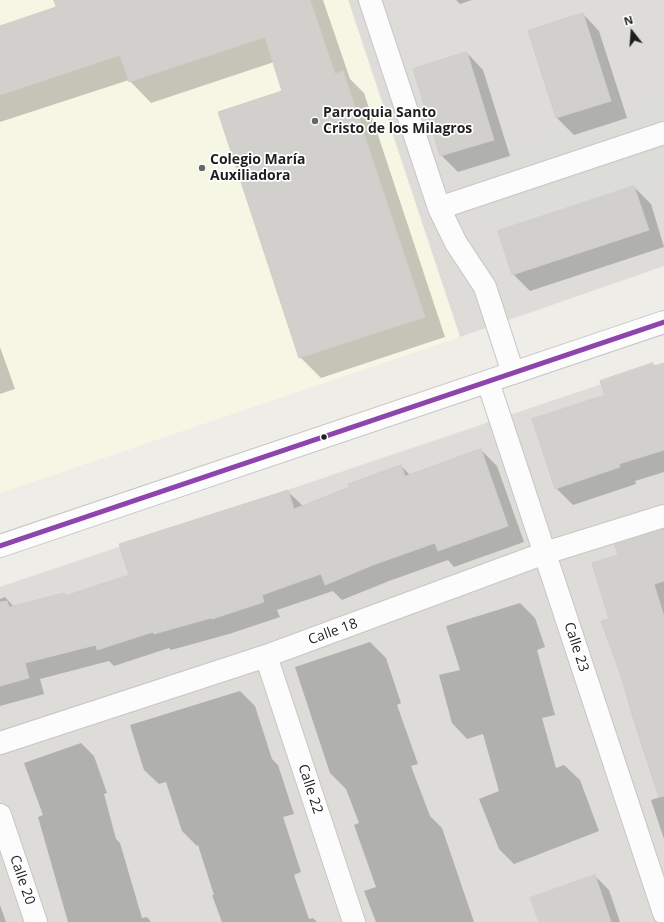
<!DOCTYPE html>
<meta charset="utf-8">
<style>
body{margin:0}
#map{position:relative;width:664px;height:922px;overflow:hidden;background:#eeede8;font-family:"Open Sans",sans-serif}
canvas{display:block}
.north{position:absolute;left:612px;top:12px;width:40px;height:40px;-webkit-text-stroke:3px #fff;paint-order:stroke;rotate:343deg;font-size:11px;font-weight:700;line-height:16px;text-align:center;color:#1f1f1f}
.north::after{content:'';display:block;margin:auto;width:14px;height:18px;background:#1f1f1f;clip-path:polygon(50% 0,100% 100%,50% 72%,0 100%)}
</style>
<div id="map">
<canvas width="664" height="922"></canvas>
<div class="north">N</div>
</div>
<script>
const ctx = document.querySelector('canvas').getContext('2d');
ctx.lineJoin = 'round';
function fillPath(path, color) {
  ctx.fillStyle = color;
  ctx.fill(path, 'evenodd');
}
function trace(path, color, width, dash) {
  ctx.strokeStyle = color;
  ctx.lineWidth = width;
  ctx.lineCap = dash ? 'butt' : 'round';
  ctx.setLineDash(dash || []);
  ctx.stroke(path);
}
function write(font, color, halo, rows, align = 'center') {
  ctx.font = font + ' "Open Sans",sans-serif';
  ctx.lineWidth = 3.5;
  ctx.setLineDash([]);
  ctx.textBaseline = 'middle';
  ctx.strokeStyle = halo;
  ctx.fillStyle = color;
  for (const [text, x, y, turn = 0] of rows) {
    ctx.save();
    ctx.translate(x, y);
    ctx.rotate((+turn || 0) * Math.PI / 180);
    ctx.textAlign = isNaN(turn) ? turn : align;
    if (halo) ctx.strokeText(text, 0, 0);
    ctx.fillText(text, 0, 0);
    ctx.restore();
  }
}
const residential = new Path2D(`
 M348 0H664V266L460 337Z
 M664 363V922H0V587Z`);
const education = new Path2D(`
 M0 0H348L460 337 0 493Z`);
const parking = new Path2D(`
 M664 101V176L496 232 473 164Z`);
const shadow = new Path2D(`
 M55 0H323L350 79 364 93 445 337 321 378 300 357 284 92 274 62 151 103 129 80 0 122V24L1 27 58 8Z
 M456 0H472L460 4Z
 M583 14 599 31 627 118 574 135 557 118 529 31Z
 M467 53 483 70 510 156 458 172 441 155Z
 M634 187 651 204 664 247 530 291 513 274Z
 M0 347 15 389 0 394Z
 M653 364 655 367 664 364V472L635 481 636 484 573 505 556 488 606 396Z
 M481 450 497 466 524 542 454 567 448 560 389 581 342 600 333 591 277 610 280 617 229 634 171 650 169 648 114 666 109 661 40 679 44 694 0 706V599L5 597 14 607 64 594 66 597 130 576 287 491 303 506 401 466 410 475Z
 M664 530V839L651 800 660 797 611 619 619 556Z
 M520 603 535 618 545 647 537 650 555 715 542 718 556 768 564 765 580 780 599 831 514 864 499 849 479 799 499 791 483 734 467 739 452 723 439 675 460 670 446 626Z
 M370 642 386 658 401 703 397 705 418 764 411 766 430 816 442 828 474 922H376L364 891 376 887 354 825 359 823 346 789 330 773 295 667Z
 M240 691 255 706 272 759 278 765 294 814 283 817 301 872 294 875 309 919 313 918 317 922H222L212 895H214L198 845 197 846 182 831 166 782 159 784 144 770 130 725Z
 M81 743 94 756 107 793 104 794 116 839 120 843 142 918 147 917 151 922H68L38 817 43 815 24 763Z
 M595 876 609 890 620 922H540Z
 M0 905 6 922H0Z`);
const building = new Path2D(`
 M54 0H310L335 74 343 71 425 317 299 358 218 112 282 91 265 37 129 82 120 55 0 95V26L56 7Z
 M583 13 611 101 556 118 528 31Z
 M467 52 494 140 440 156 413 69Z
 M634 186 649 230 512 275 498 231Z
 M653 363 654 366 664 363V450L619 464 620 467 555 489 532 419 605 395 600 381Z
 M481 449 508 526 438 551 435 543 373 565 325 585 321 574 262 595 264 602 212 619 211 618 154 634 153 632 97 650 96 645 25 663 29 678 0 686V602L7 601 9 607 64 593 65 596 129 575 119 544 288 490 294 509 350 487 348 484 401 465 405 476Z
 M664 529V581L654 584 664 617V796L659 797 634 721 621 676 601 621 609 619 592 563 618 555 614 544Z
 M595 875 611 922H539L530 898Z`);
const minor = new Path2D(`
 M370 0 439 208 664 133
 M439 208 456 243 485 287 513 373
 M488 382 664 913
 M0 546 664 322
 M266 656 354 922
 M0 743 266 656 545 553 664 516
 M0 815 36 922`);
const bus1 = new Path2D(`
 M0 546 664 322`);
const markers = [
 [315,121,4,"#676765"],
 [202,168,4,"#676765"],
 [324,437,3.5,"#1f1f1f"]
];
const poiNames = [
 ["Parroquia Santo",323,113],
 ["Cristo de los Milagros",323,129],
 ["Colegio María",210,160],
 ["Auxiliadora",210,176]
];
const streetNames = [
 ["Calle 18",333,632,-20],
 ["Calle 23",576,647,72],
 ["Calle 22",310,789,72],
 ["Calle 20",22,880,71]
];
fillPath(residential, '#dddcd9');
fillPath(education, '#f5f7e4');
fillPath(parking, '#dcdcd9');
fillPath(shadow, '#0003');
fillPath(building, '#d2d0cd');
trace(building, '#d1cec9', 1);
trace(minor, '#c6c6c4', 24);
trace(minor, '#fcfcfc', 22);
trace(bus1, '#8e44ad', 5);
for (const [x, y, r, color] of markers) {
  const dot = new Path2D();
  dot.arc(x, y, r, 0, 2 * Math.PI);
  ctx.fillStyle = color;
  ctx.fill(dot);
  trace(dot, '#fff', 1.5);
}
write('bold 14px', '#1f1f1f', '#fff', poiNames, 'left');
write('14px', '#1f1f1f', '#fff', streetNames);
</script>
